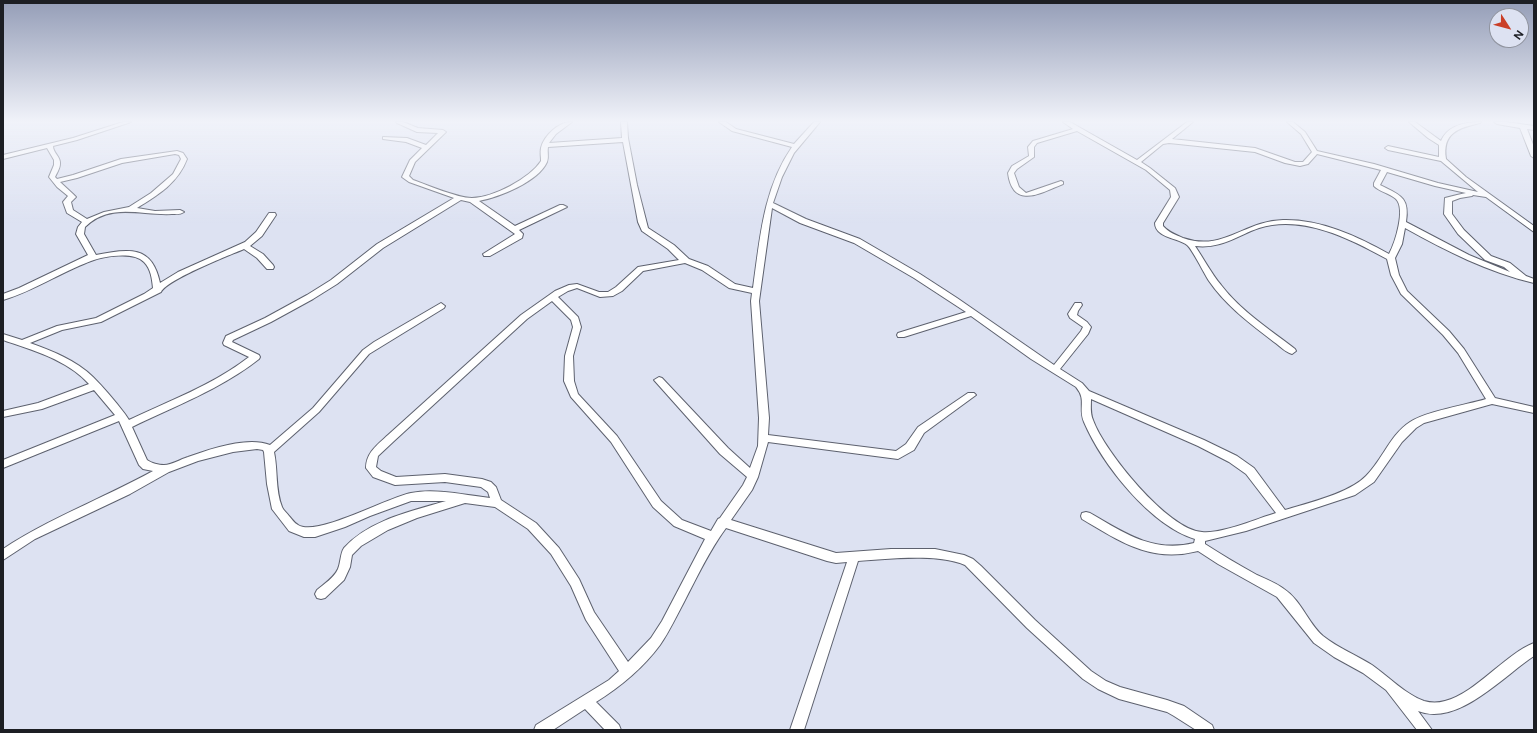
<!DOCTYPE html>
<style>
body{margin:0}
#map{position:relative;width:1537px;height:733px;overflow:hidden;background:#dde2f2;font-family:Figtree,sans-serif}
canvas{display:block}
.frame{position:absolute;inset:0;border:4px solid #1c1e23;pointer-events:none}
.north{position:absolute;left:1489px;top:8px;width:40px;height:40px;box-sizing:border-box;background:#dde2f2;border:1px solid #90949f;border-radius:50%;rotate:126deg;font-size:11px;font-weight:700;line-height:16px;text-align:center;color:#1c1e23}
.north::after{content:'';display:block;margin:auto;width:14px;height:18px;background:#ca3f28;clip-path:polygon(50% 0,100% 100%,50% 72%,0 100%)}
</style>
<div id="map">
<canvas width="1537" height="733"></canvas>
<div class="frame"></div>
<div class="north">N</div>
</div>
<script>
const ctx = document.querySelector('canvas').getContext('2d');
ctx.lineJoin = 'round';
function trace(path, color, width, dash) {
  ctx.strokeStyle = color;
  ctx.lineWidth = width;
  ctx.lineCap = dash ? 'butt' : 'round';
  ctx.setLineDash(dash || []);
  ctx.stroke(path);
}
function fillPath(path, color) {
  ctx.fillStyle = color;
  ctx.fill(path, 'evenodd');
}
const minor = new Path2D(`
 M123 122H131L77 140 53 146C53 153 61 157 60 164 60 168 57 173 55 177L57 179 73 175 121 159 177 151 183 153 187 159C178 183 158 195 137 208L155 211 180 210 184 212C180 215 176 214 172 214 141 216 111 202 85 227L84 234 96 255C128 249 152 244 160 283L178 272 245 242 256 232 269 213H275L276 215 262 236 250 246 263 254 273 265 274 267 273 269H267L257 258 244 249C228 256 168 279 161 292L101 322 62 330 30 343C52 351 76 360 93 377 104 388 115 401 125 414L129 420C169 401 213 385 249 357L224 345 223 343 226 336 265 318 307 295 331 280 377 244 454 198 409 182 402 177 410 160 422 148 406 142 383 139V137L407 138 426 145 438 133 417 132 397 123 396 122H403L418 128 443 130 446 132 415 162 409 176 413 180C428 185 457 198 472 198 493 198 530 178 541 161 541 157 540 152 541 148 544 135 560 121 572 122L556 134 549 143 622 138 621 122H627L628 138 637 185 648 228 674 245 689 259 708 266 735 284 753 288C760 239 763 189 792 147L732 131 719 122H726L736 129 794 144 814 122H820L794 153 782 177 773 203 806 219 860 239 920 274 957 298 1054 365 1081 331 1083 327 1070 318 1068 314 1075 303H1081L1082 305 1078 311 1077 315 1087 322 1091 327 1088 334 1060 369 1082 383 1089 391 1204 440 1237 456 1254 468 1285 510C1308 503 1350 493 1366 476 1383 459 1390 435 1410 422 1427 411 1466 405 1486 399L1458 353 1443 335 1401 294 1391 275 1387 259C1351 239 1302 214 1259 228 1236 236 1222 249 1195 246 1204 259 1211 273 1221 285 1241 311 1269 329 1295 349L1296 351 1292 354C1285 352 1280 346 1274 342 1251 324 1226 306 1209 281 1204 273 1192 249 1187 245 1179 238 1155 238 1155 223L1171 197 1170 190 1146 170 1077 131 1037 143 1034 147V157L1017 169 1014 173 1019 187 1026 193 1061 181 1063 182V184C1041 193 1013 210 1008 173L1012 166 1029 156 1028 147 1033 141 1073 129 1063 122H1070L1137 160 1187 122H1193L1172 139 1255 148 1295 162H1303L1312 152 1301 134 1287 122H1293L1305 132 1317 151 1374 164 1438 183 1478 192 1441 161 1388 150 1385 148 1388 146 1439 157V145L1428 138 1409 122H1415L1441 141C1448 125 1465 122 1481 122L1480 123C1458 128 1442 133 1446 159L1466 177 1534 226V232L1486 197 1473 195 1472 196 1460 198 1452 201V214L1464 230 1491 256 1510 263 1526 276 1534 279V283C1488 272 1446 251 1405 228L1402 244 1395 258 1399 275 1407 291 1449 331 1464 349 1495 398 1534 407V413L1492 404 1424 423 1416 428 1402 442 1374 482 1355 495 1246 531 1205 541V544C1222 555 1239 565 1257 575 1266 579 1276 583 1284 589 1301 600 1308 623 1323 636 1338 648 1356 655 1372 665 1389 677 1405 694 1424 701 1431 703 1438 703 1445 701 1476 693 1504 655 1534 643V656C1503 676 1458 727 1418 711L1432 730H1417L1386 690 1363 673 1334 657 1314 643 1277 597 1218 564 1198 551C1151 563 1121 542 1082 519L1081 516 1082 513 1086 512 1090 513C1124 533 1153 553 1194 543L1195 539C1150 525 1102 464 1084 422 1078 408 1087 400 1076 387L1031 359 971 316 904 337H898L897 335 898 333 966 312 914 278 854 243 800 223 772 208 759 301 769 418 768 435 896 451 906 444 918 427 968 393H974L976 395 924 433 914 450 898 459 768 442 758 477 752 490 731 520 836 553 891 549H935L964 555 973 559 981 566 1035 620 1091 671 1106 681 1120 687 1167 700 1184 706 1212 725 1214 730H1196L1174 716 1167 712 1119 699 1098 689 1083 679 1027 628 965 565C937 553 888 559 858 561L804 730H790L847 562 836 563 827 561 726 528C709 551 697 577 684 602 676 617 669 632 660 645 643 668 620 687 596 702L619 725 621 730H605L585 709 553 730H534L536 725 609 680 619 671 586 620 571 586 551 554 528 529 495 507 465 503 417 518 388 530 361 546 352 555 350 567 344 580 325 598 321 599 317 598 315 594 317 590C324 584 334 578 338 569 341 562 340 554 344 548 369 520 412 511 446 501H411L370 516 345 527 315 537H304L289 531 272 509 267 484 264 452 263 450 257 449 233 452 198 461 169 472 130 494 35 539 3 560V549C50 518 104 498 153 471L143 469 139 465 119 421 3 468V460L115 415 94 390 42 409 3 417V411L38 403 89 384C68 360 32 350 3 340V334L22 340 57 326 96 318 144 294 153 288C152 279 151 269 144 262 134 251 104 256 91 261 61 272 34 291 3 300V294L19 288 88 255 76 234 78 227 82 222 67 213 63 202 68 196 57 187 49 177 54 165V160L47 148 3 159V155L73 138ZM623 142 638 222 642 231 668 249 679 260 638 267 616 287 608 292H599L577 284 569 285 555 291 521 315 388 435C377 445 366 453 366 468L373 477 395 485 445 482 481 487 488 492 490 498C465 495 435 488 411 493 386 498 317 537 298 525 294 523 292 519 289 516 287 513 283 510 282 507 275 490 278 470 274 452L319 412 369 354 444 308 445 306 441 303 374 342 363 350 313 408 270 445C248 436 210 449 188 457 181 459 172 465 164 465 159 465 151 463 147 460L132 427C175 406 221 389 259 359L260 357 259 355 232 342 233 340 271 322 313 299 337 284 383 248 461 200 470 202 515 234 483 254 484 256H490L522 238 523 234 519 230 567 207 563 205H560L515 226 479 201C499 197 538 182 547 162 549 157 547 152 548 147ZM1169 143 1255 152 1285 163 1300 166 1308 164 1317 154 1381 170 1374 183V186C1380 192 1389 193 1396 199 1406 209 1395 243 1389 254 1357 236 1320 219 1283 220 1244 221 1223 252 1183 238 1176 235 1168 232 1163 226V223L1179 197 1175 188 1150 168 1141 162 1163 144ZM175 154 179 155 181 159 173 174 151 193 129 207 104 212 87 219 73 210 71 202 76 197 73 194 60 182 77 178 122 163ZM1387 172 1435 186 1466 193 1457 195 1445 198 1444 214 1458 234 1485 260 1504 267 1510 272 1469 255 1406 222C1410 197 1400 195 1380 185ZM685 263 702 270 729 288 752 293 751 301 759 418 758 446 750 468 728 448 662 378 659 377 654 380 720 454 747 477 743 485 720 518 718 519 711 531 682 520 661 501 617 436 578 394 574 381 573 356 581 327 578 317 558 297 568 291 577 288 600 297 613 296 622 291 643 271ZM552 301 571 320 573 327 565 356 564 381 571 397 611 442 653 507 674 526 705 539 662 621 651 638 628 662 594 612 579 579 559 548 536 523 501 500 496 487 491 482 482 479 445 474 396 477 381 471 376 467 378 456 394 441 527 319ZM1091 399 1198 446 1229 462 1246 474 1276 513C1256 519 1222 534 1202 532 1168 530 1104 451 1093 420 1090 413 1091 406 1091 399Z
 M1494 122H1506L1534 126V130L1527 129 1534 147V158L1531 156 1520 128 1497 124Z`);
trace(minor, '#5d616e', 2);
fillPath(minor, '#fff');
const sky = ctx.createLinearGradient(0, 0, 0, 224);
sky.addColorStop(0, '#949db7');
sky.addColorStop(0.54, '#f0f2f9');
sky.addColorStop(1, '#f0f2f900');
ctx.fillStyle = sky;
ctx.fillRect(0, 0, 1537, 224);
</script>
